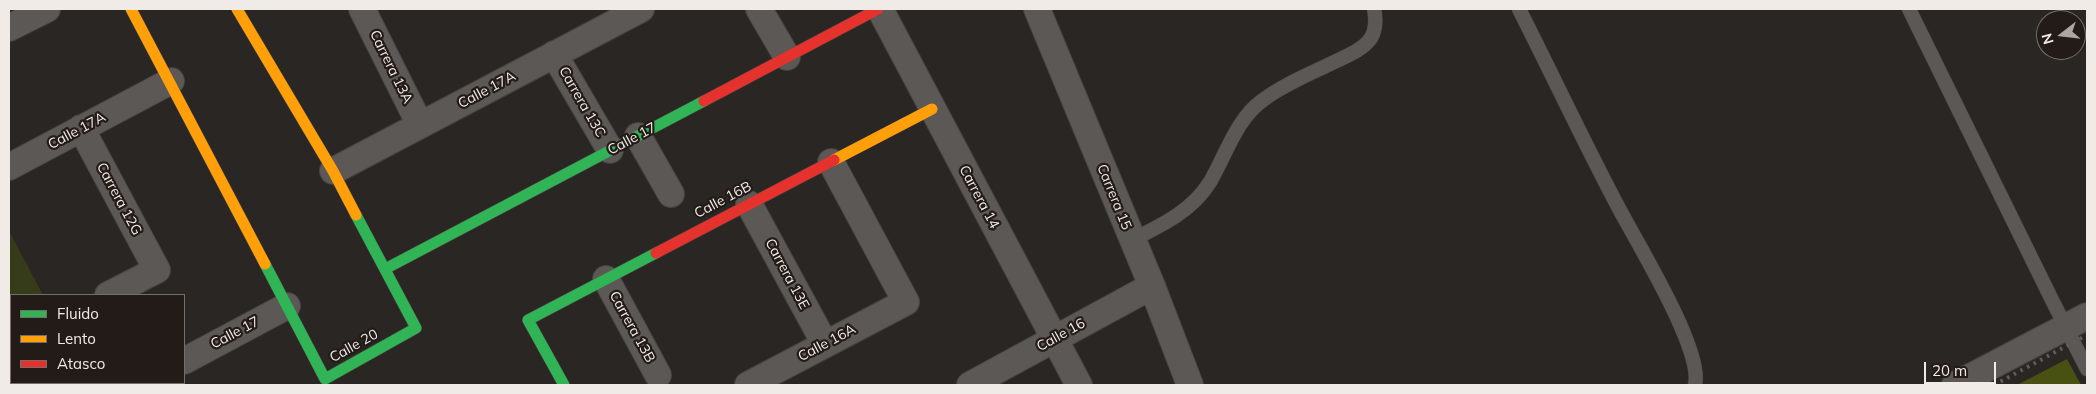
<!DOCTYPE html>
<style>
body{margin:0}
#map{position:relative;width:2096px;height:394px;overflow:hidden;background:#2a2623;font-family:Mulish,sans-serif}
canvas{display:block}
.frame{position:absolute;inset:0;border:10px solid #f1ebe8;pointer-events:none}
.legend{position:absolute;left:10px;top:294px;width:175px;height:90px;box-sizing:border-box;background:#231b17;border:1px solid #756e6b;margin:0;padding:6px 9px;list-style:none;font-size:15px;color:#f1ebe8}
.legend li{display:flex;align-items:center;gap:10px;height:25px}
.legend b{width:25px;border:1px solid #756e6b}
.north{position:absolute;left:2036px;top:10px;width:50px;height:50px;box-sizing:border-box;background:#231b17;border:1px solid #756e6b;border-radius:50%;rotate:254deg;font-size:14px;font-weight:700;line-height:20px;text-align:center;color:#f1ebe8}
.north::after{content:'';display:block;margin:auto;width:18px;height:22px;background:#aba6a3;clip-path:polygon(50% 0,100% 100%,50% 72%,0 100%)}
.scale{position:absolute;left:1924px;top:362px;width:72px;height:22px;box-sizing:border-box;border:2px solid #f1ebe8;border-top:0;padding-left:6px;font-size:15px;line-height:18px;white-space:nowrap;color:#f1ebe8;-webkit-text-stroke:4px #231b17;paint-order:stroke}
</style>
<div id="map">
<canvas width="2096" height="394"></canvas>
<div class="frame"></div>
<ul class="legend">
<li><b style="height:6px;background:#30b455"></b>Fluido</li>
<li><b style="height:6px;background:#ff9f0a"></b>Lento</li>
<li><b style="height:6px;background:#e5322d"></b>Atasco</li>
</ul>
<div class="north">N</div>
<div class="scale">20 m</div>
</div>
<script>
const ctx = document.querySelector('canvas').getContext('2d');
ctx.lineJoin = 'round';
function fillPath(path, color) {
  ctx.fillStyle = color;
  ctx.fill(path, 'evenodd');
}
function trace(path, color, width, dash) {
  ctx.strokeStyle = color;
  ctx.lineWidth = width;
  ctx.lineCap = dash ? 'butt' : 'round';
  ctx.setLineDash(dash || []);
  ctx.stroke(path);
}
function write(font, color, halo, rows, align = 'center') {
  ctx.font = font + ' Mulish,sans-serif';
  ctx.lineWidth = 4.5;
  ctx.setLineDash([]);
  ctx.textBaseline = 'middle';
  ctx.strokeStyle = halo;
  ctx.fillStyle = color;
  for (const [text, x, y, turn = 0] of rows) {
    ctx.save();
    ctx.translate(x, y);
    ctx.rotate((+turn || 0) * Math.PI / 180);
    ctx.textAlign = isNaN(turn) ? turn : align;
    if (halo) ctx.strokeText(text, 0, 0);
    ctx.fillText(text, 0, 0);
    ctx.restore();
  }
}
const green = new Path2D(`
 M9 231 43 295H11V330L9 331Z`);
const forest = new Path2D(`
 M2067 359 2081 385H2017Z`);
const lane = new Path2D(`
 M1519 9C1551 72 1581 136 1614 199 1632 235 1704 349 1695 385
 M1909 9 2052 300 2087 369
 M1132 240C1162 225 1192 211 1210 182 1226 155 1236 119 1263 100 1283 85 1307 75 1330 64 1344 57 1362 51 1371 38 1376 30 1376 17 1374 9`);
const street = new Path2D(`
 M362 9 420 125
 M759 9 787 57
 M880 9 1079 385
 M1037 9 1152 286 1190 385
 M9 28 47 9
 M554 54 610 150
 M81 128 157 270 108 295
 M638 136 671 194
 M9 167 171 81
 M333 171 641 9
 M749 204 825 344
 M606 279 658 375
 M9 346 11 345
 M184 361 287 306
 M139 385 143 383
 M748 385 906 302 831 162
 M970 385 1152 286
 M1955 385 2087 316`);
const fast = new Path2D(`
 M265 264 325 379 416 328 356 215
 M385 269 704 101
 M564 385 528 320 656 253`);
const slow = new Path2D(`
 M131 9 265 264
 M237 9 333 171 356 215
 M834 160 932 109`);
const jam = new Path2D(`
 M704 101 878 9
 M656 253 834 160`);
const rail = new Path2D(`
 M1994 385 2087 335`);
const streetNames = [
 ["Carrera 13A",391,67,64],
 ["Calle 17A",487,90,-28],
 ["Carrera 13C",582,102,60],
 ["Calle 17A",77,131,-28],
 ["Calle 17",632,139,-28],
 ["Carrera 14",979,197,62],
 ["Carrera 15",1114,197,68],
 ["Carrera 12G",119,199,62],
 ["Calle 16B",723,200,-28],
 ["Carrera 13E",787,274,62],
 ["Carrera 13B",632,327,61],
 ["Calle 17",235,333,-28],
 ["Calle 16",1061,335,-29],
 ["Calle 16A",827,343,-28],
 ["Calle 20",354,346,-29]
];
fillPath(green, '#363c19');
fillPath(forest, '#485112');
trace(lane, '#474341', 15);
trace(street, '#474341', 28);
trace(fast, '#474341', 12);
trace(slow, '#474341', 12);
trace(jam, '#474341', 12);
trace(lane, '#5b5856', 14);
trace(street, '#5b5856', 26);
trace(fast, '#30b455', 11);
trace(slow, '#ff9f0a', 11);
trace(jam, '#e5322d', 11);
trace(rail, '#605c5a', 4, [2.5, 5]);
write('14px', '#f1ebe8', '#231b17', streetNames);
</script>
